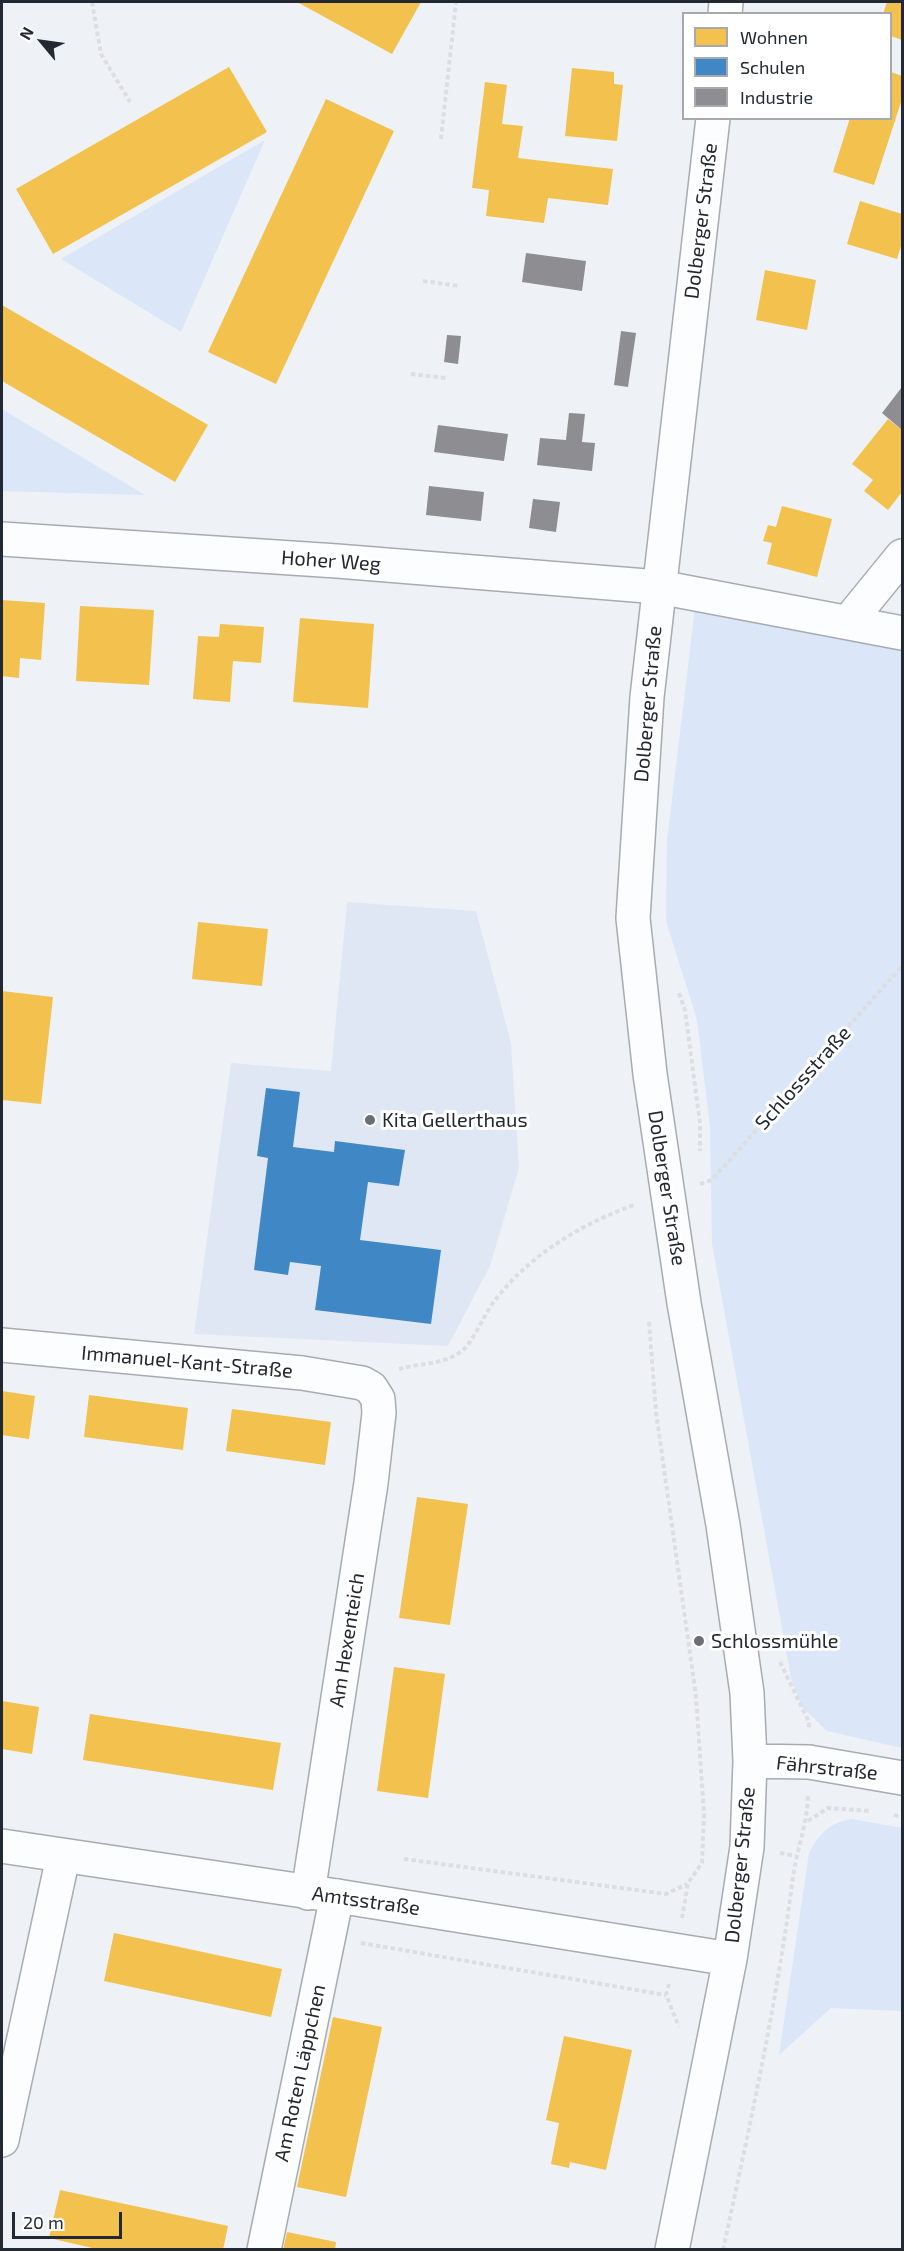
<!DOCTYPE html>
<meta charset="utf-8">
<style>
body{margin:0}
#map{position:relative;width:904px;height:2251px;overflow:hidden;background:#eef2f7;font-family:"Exo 2",sans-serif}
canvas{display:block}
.frame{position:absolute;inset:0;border:3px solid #232932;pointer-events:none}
.legend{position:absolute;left:682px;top:12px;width:210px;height:108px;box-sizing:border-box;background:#fff;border:2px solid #a7a9ad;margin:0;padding:8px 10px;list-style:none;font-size:18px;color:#232932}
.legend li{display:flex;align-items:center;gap:12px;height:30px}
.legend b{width:30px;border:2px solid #a7a9ad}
.north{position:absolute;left:12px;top:12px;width:60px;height:60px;-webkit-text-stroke:4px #fff;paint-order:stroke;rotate:299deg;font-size:16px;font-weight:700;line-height:24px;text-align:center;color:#232932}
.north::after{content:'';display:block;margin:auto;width:21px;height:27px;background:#232932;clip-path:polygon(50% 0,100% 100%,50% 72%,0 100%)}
.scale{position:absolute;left:12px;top:2212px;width:110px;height:27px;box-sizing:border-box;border:3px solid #232932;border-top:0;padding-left:8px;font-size:18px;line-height:21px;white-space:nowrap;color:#232932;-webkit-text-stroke:4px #fff;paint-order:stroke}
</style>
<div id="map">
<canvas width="904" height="2251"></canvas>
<div class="frame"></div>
<ul class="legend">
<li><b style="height:16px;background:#f2c14e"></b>Wohnen</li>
<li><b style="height:16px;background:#3f88c5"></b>Schulen</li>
<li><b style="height:16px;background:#8d8d92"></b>Industrie</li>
</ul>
<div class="north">N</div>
<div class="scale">20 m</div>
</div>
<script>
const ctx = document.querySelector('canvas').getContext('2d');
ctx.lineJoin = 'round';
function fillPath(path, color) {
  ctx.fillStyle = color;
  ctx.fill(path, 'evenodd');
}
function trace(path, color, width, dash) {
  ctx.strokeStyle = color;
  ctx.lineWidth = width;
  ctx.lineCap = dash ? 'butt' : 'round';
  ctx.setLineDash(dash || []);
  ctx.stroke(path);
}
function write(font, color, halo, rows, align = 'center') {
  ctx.font = font + ' "Exo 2",sans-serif';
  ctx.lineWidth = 6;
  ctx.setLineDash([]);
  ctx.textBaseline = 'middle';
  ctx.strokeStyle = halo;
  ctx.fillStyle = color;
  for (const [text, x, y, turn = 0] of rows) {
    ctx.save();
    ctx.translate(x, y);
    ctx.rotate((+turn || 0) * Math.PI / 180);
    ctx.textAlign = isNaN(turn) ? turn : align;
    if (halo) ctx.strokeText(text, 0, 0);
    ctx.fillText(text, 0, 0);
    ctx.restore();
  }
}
const built = new Path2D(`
 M347 902 476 911 511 1043 519 1168 490 1266 448 1346 194 1334 231 1063 331 1071Z`);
const green = new Path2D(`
 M265 140 181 332 61 259Z
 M2 409 145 495 2 491Z
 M696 599 902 640V1748L827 1731 802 1707 791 1678 712 1244 710 1127 697 1020 666 921 667 841Z
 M852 1819 902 1828V2011L831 2008 779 2055 809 1853C820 1833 829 1823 852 1819Z`);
const homes = new Path2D(`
 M297 2H421L392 54Z
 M887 2H902V40L891 36V14H883Z
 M229 67 267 132 53 254 16 189Z
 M572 68 614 72V84L623 85 617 141 565 136Z
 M891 72 902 76V99L874 185 833 172 850 118H891Z
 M485 82 507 85 502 124 523 126 518 158 613 169 608 205 548 198 544 223 486 216 489 190 472 188Z
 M326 99 394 131 276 384 208 352Z
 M860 201 902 214V243L897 259 847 244Z
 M765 270 816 280 807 330 756 320Z
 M2 305 208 425 175 482 2 381Z
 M888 419 902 430V492L888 510 864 491 873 480 852 464Z
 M782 506 832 519 817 577 767 564 772 543 763 541 768 525 776 527Z
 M2 600 45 603 41 660 20 658 19 678 2 676Z
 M80 606 154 610 149 685 76 681Z
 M300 618 374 624 368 708 293 702Z
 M220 624 264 627 261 663 233 661 230 702 193 699 198 636 219 637Z
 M198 922 268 929 262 986 192 979Z
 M2 991 53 997 41 1104 2 1100Z
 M2 1391 35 1396 29 1439 2 1435Z
 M89 1395 188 1408 183 1450 84 1437Z
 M232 1409 331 1422 325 1465 226 1451Z
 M417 1497 468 1504 450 1625 399 1618Z
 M394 1667 445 1674 428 1798 377 1791Z
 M2 1701 39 1707 32 1754 2 1749Z
 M90 1714 281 1743 273 1790 83 1760Z
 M114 1933 282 1969 271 2017 104 1981Z
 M333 2017 382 2027 346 2197 297 2187Z
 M564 2036 632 2050 606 2170 570 2162 569 2168 551 2164 559 2123 546 2120Z
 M60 2190 228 2226 223 2250H101L49 2238Z
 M287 2232 336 2242 335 2250H283Z`);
const schools = new Path2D(`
 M266 1088 300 1092 293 1147 334 1152 335 1141 405 1150 399 1186 368 1182 360 1240 441 1250 431 1324 315 1310 321 1266 290 1262 288 1275 254 1270 268 1158 257 1156Z`);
const industry = new Path2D(`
 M526 253 586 261 582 291 522 282Z
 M621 331 636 333 628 387 614 385Z
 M447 335 461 336 458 364 444 362Z
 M902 387V430L882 413Z
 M569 413 585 414 582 442 595 443 592 471 537 465 540 438 566 440Z
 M438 425 508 434 504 461 434 452Z
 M429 486 484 492 481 521 426 515Z
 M533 499 560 502 556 532 529 528Z`);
const path = new Path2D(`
 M92 2 101 54 130 102
 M441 139 456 2
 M423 281 459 286
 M411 374 446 378
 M679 993 685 1010 700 1123V1151
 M700 1184 712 1180 902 966
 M649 1322 656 1412 696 1696 704 1815 702 1863 688 1883 682 1918
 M399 1369C419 1363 447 1365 464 1349 474 1340 485 1312 496 1299 530 1255 581 1224 634 1205
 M780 1662 809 1722V1729
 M894 1815 902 1817
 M808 1821 828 1808 871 1811
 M780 1853 796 1856
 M404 1859 666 1894 687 1884
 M361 1943 666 1995
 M669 1984 666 1995 679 2027
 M723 2250C750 2125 777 2002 793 1877 797 1849 807 1825 808 1796`);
const street = new Path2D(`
 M2 539 337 561 659 587 902 633
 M849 621 902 556
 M2 1345 302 1373 362 1383 371 1388 378 1399 379 1413 371 1483 308 1893
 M2 2140 63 1857
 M264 2250 337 1896`);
const secondary = new Path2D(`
 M725 14 726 2
 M750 1761 809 1762 902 1778
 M2 1846 337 1896 730 1959
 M672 2250 730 1959 747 1847 750 1761 747 1693 723 1525 684 1303 650 1074 633 918 647 697 713 118`);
const markers = [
 [370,1120,6,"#6a6f77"],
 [699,1641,6,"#6a6f77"]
];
const streetNames = [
 ["Dolberger Straße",701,221,-83],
 ["Hoher Weg",331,561,4],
 ["Dolberger Straße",648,704,-85],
 ["Schlossstraße",803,1078,-48],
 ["Dolberger Straße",667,1188,81],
 ["Immanuel-Kant-Straße",187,1362,5],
 ["Am Hexenteich",347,1640,-81],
 ["Fährstraße",827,1768,6],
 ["Dolberger Straße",740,1865,-84],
 ["Amtsstraße",366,1901,8],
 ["Am Roten Läppchen",300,2073,-78]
];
const poiNames = [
 ["Kita Gellerthaus",382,1120],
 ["Schlossmühle",711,1641]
];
fillPath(built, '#e0e7f4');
fillPath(green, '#dbe6f8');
fillPath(homes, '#f2c14e');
fillPath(schools, '#3f88c5');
fillPath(industry, '#8d8d92');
trace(street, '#a7acb2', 36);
trace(secondary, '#a7acb2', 36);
trace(path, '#dcdee0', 4, [4.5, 3]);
trace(street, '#fcfdfe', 33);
trace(secondary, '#fcfdfe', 33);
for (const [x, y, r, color] of markers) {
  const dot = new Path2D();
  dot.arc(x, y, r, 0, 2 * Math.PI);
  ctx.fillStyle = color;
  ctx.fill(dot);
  trace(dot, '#fff', 2);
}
write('20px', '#232932', '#fff', streetNames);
write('20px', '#232932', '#fff', poiNames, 'left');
</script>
